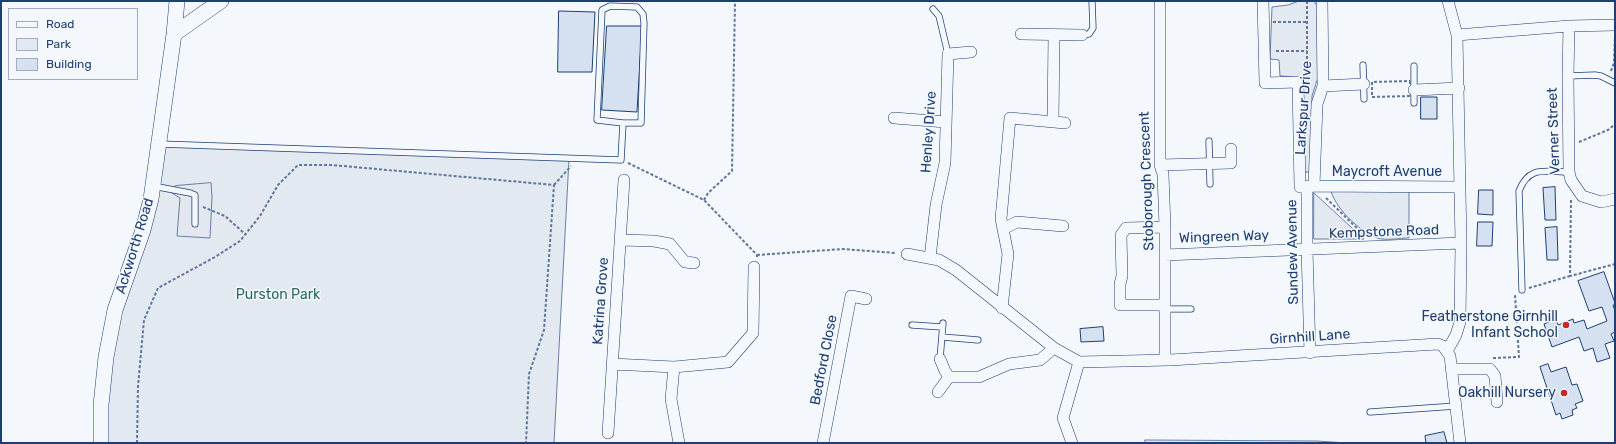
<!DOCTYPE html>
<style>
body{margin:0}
#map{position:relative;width:1616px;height:444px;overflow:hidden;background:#f4f7fb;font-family:Rubik,sans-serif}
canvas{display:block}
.frame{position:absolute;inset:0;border:2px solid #1d3f73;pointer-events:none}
.legend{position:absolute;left:8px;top:8px;width:130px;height:72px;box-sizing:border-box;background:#f4f7fb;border:1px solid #9eadc5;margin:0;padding:5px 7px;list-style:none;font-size:12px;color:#1d3f73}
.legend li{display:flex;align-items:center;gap:8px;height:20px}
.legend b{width:20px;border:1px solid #9eadc5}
</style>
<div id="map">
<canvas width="1616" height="444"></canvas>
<div class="frame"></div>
<ul class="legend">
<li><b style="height:5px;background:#f4f7fb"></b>Road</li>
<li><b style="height:11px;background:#e3e9f0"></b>Park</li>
<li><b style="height:11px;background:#d5e0f0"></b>Building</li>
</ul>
</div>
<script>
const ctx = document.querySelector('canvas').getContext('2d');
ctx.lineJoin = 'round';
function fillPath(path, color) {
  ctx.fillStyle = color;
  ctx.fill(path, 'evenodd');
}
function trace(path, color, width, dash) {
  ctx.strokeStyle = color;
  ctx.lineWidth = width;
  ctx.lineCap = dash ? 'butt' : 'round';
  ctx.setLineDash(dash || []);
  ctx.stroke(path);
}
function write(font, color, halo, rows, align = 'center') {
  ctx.font = font + ' Rubik,sans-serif';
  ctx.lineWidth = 3;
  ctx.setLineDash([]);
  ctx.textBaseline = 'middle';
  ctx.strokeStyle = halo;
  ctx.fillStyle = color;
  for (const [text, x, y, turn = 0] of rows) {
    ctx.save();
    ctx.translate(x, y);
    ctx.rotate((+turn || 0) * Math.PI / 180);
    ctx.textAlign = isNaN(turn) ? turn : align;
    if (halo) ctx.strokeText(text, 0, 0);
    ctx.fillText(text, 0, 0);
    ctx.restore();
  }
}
const green = new Path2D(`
 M1299 1H1314L1317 6 1319 74 1312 96V172H1302L1301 77 1280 76 1279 60 1270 59 1272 7 1288 5Z
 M159 144 569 159 554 443H101V405Z
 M1330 187H1409V238C1400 238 1386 241 1377 238 1359 231 1333 207 1330 187Z
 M1314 193 1364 239H1314Z
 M1145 440 1317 441 1347 443H1146Z`);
const parking = new Path2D(`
 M211 183 212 197 210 238 177 236 180 198 172 193 175 186Z`);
const building = new Path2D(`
 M559 11 595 12 592 72H558Z
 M607 26H642L637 112 602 110Z
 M1421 97H1437V119H1421Z
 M1555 187 1556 220H1545L1543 188Z
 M1479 190H1493V215L1478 214Z
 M1478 222H1493L1492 246H1477Z
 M1557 227 1558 260H1547L1545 228Z
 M1604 272 1615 303 1613 306 1615 310V332L1611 334 1614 341 1605 344 1610 358 1597 362 1593 348 1584 351 1579 337 1552 347 1544 324 1556 319 1558 325 1573 319 1574 323 1584 320 1587 329 1607 321 1602 307 1589 311 1578 281Z
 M1103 327 1104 341 1081 342 1080 329Z
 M1548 364 1551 372 1566 367 1572 385 1577 384 1583 401 1575 404 1577 408 1572 410 1573 415 1562 419 1560 413 1556 415 1540 367Z
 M1444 432 1447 443H1426L1425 436Z`);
const path = new Path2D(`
 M1307 1V76
 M1273 22H1307
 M1276 51H1307
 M1611 71 1614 63 1615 36
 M1410 81V96L1372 97V82Z
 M1579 142 1608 130 1615 124
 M628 163 704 200 757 255V257
 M554 185 571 166
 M1326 198 1364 235
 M704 200 708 193 732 171 735 1
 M1571 200 1570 276 1615 264
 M203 207 225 216 245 234
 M757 255 843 249 896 253
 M1529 288 1570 276
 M1493 358 1519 357 1515 295
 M137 443 138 386 144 320 158 288 215 257 240 241 260 216 278 185 298 165H332L554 185 544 330 529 374 526 443`);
const service = new Path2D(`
 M610 6 637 7 643 14 644 23 641 123H623L597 120 602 10Z
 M933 9 939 16 948 54
 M1082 35 1089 34 1093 28 1092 1
 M1363 65 1364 99
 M1414 66V103
 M1568 76 1595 75 1601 76 1615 83
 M1209 141 1210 184
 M160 144 621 160 623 123
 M153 186 190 193 195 195V224
 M1522 290 1519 191C1529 165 1545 172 1569 172
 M1165 309H1191
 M912 325 942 327
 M942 337 978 340
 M940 359 943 323
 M1370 412 1456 406`);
const minor = new Path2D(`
 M1160 1V165L1163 174 1165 227V360
 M1263 1 1265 83 1298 82 1300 187 1314 186 1317 104 1323 86 1322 1
 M1569 26 1568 76 1569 172 1571 180 1582 196 1601 202 1615 199
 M1021 34 1082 35
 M1457 35 1569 26 1615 25
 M1323 86 1364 84
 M1414 90 1459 88
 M894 118 946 122
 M1053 122 1054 35
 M1160 165 1231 163V149
 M1314 186 1460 187
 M1307 187V249L1310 353
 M1165 227 1126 228 1121 235 1122 276 1120 284V305H1165
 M1003 229 1017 222 1063 226
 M621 240 654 241 670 244 685 262 694 263
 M907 254 939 260 956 270 1054 348 1079 362
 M1165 255 1461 243
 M930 258 936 205 945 163 948 54 971 52
 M1002 308 1008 254 1001 219 1010 118 1065 123
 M1447 351 1456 335 1460 322 1461 243 1457 35 1448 1
 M1079 362 1170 360 1438 344 1443 346 1450 356 1460 443
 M612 364 674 367 728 362 753 333 754 267
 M674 367 671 399 679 443
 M1451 369H1490L1495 376 1497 402
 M949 377H979L1009 364 1040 360 1054 348
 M938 392 949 377 945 371 940 359
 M608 433 624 180
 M823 443 851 296 866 299
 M1072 443 1063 418 1079 362`);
const secondary = new Path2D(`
 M174 34 221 1
 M101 443V405L106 357 115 310 143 230 151 199 174 34 177 1`);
const markers = [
 [1566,325,4,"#c62828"],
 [1564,393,4,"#c62828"]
];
const streetNames = [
 ["Larkspur Drive",1304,108,-86],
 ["Verner Street",1554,131,-92],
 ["Henley Drive",929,132,-86],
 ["Maycroft Avenue",1387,172],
 ["Stoborough Crescent",1147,181,-92],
 ["Kempstone Road",1384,232,-2],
 ["Wingreen Way",1224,237,-2],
 ["Ackworth Road",135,246,-73],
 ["Sundew Avenue",1293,252,-91],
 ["Katrina Grove",601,301,-86],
 ["Girnhill Lane",1310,337,-4],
 ["Bedford Close",824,360,-79]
];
const parkNames = [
 ["Purston Park",278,295]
];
const poiNames = [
 ["Featherstone Girnhill",1558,317],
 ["Infant School",1558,333],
 ["Oakhill Nursery",1556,393]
];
fillPath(green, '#e3e9f0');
trace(green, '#687fa3', 1);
fillPath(parking, '#e3e8f0');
trace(parking, '#687fa3', 1);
fillPath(building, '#d5e0f0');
trace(building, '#1d3f73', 1);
trace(service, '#1d3f73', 7);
trace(minor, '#1d3f73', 12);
trace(secondary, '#1d3f73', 16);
trace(path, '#5e769c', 2, [3, 2]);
trace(service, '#f4f7fb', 5.5);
trace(minor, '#f4f7fb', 11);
trace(secondary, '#f4f7fb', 15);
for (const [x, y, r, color] of markers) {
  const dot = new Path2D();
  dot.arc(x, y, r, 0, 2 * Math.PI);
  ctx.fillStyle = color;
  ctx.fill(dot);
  trace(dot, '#f4f7fb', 1.5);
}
write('14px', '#1d3f73', '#f4f7fb', streetNames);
write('14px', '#2c6c60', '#f4f7fb', parkNames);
write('14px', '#1d3f73', '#f4f7fb', poiNames, 'right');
</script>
